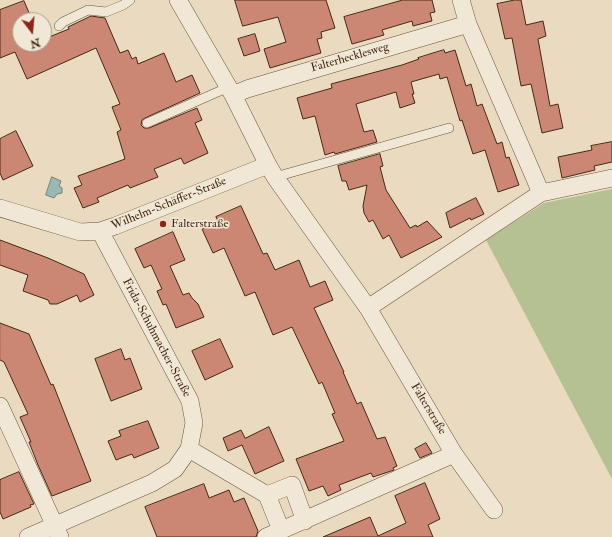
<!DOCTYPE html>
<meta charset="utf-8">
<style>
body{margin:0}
#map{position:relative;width:612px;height:537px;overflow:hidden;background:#e9dac0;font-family:"IM FELL Double Pica",serif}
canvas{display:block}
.north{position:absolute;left:12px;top:12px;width:40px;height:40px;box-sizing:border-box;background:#f1e7d6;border:1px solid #ac9b88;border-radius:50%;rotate:164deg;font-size:11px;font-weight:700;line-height:16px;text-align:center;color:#452a13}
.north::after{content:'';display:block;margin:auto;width:14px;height:18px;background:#8f2418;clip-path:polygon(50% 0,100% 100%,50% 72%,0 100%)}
</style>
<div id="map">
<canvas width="612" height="537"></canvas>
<div class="north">N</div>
</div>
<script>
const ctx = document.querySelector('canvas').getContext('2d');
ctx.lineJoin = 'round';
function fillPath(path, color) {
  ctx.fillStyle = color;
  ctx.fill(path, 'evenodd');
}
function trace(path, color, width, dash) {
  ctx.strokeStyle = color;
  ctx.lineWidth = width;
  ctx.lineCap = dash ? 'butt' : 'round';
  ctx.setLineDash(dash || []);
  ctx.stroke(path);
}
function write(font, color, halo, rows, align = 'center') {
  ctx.font = font + ' "IM FELL Double Pica",serif';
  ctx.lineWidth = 3;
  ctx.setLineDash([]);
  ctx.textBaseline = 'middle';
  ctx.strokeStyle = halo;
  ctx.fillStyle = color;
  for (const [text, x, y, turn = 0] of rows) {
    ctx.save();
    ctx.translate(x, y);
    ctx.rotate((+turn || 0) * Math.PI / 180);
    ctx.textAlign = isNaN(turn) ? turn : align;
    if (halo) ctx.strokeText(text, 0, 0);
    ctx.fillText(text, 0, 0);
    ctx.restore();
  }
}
const green = new Path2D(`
 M612 189V479L486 240 544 203Z`);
const water = new Path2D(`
 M52 177 61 181 59 186 62 188V193L57 194 54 198 46 195Z`);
const building = new Path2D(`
 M235 0H326L335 28 321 32 322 38 317 39 321 53 270 68 264 49 286 42 278 17 243 26Z
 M403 0H432L435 12 430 13 432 21 413 26 412 21 382 30 384 35 352 44 344 17Z
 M515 0H521L526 25 543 21 546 36 538 39 550 106 558 104 563 128 542 133 531 84 521 86 512 38 505 39 497 4Z
 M24 1 30 15 33 14 36 20H20V44H44V39L69 29 68 27 91 16 105 18 120 53 128 50 132 59 136 57 138 64 164 53 176 82 192 75 200 93 145 118 142 120 141 125 144 128H149L197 108 202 120 195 123 208 153 184 164 181 158 154 169 158 177 130 188 128 185 97 198 99 202 83 208 74 188 82 185 78 176 125 159 117 132 121 130 112 107 120 104 96 48 27 79 15 52 0 58V10Z
 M255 34 260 51 244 56 238 39Z
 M444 50 445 53 455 50 466 86 471 84 477 106 482 104 497 144 502 142 506 158 509 157 519 185 498 192 485 150 473 154 462 120 460 121 447 77 440 79 439 74 411 82 414 94H412L415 103 400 108 396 92 356 104 364 132 373 130 377 142 335 154 334 152 325 155 315 116 303 119 297 98 332 88 331 84 402 65 419 59 418 58Z
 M16 131 33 166 3 180 0 173V139Z
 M612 142V162L594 166 595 170 562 178 558 157 592 150 591 146Z
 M380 154 383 166 380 167 386 190 410 228 416 225 417 227 427 221 442 237 401 258 389 235 383 239 373 220 369 222 364 213 363 206 367 185 349 190 346 181H342L338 166Z
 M476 198 484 214 471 220 470 218 450 228 446 213Z
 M241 206 263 254 267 253 275 270 299 260 310 287 325 281 333 300 314 308 344 372H343L357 404 361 402 377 439 385 437 397 466 393 468 394 470 373 477 371 473 339 485 341 490 328 496 323 486 309 491 296 459 344 441 332 414 335 413 322 382 319 384 292 327 273 335 255 292 245 296 224 248 213 253 202 229 218 221 216 217Z
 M173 232 185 260 170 266 183 295 189 293 192 298 198 304 204 317 176 328 166 304 163 305 157 291 162 289 151 265 144 268 135 249Z
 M0 240 48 258 84 274 94 295 80 302 77 295 57 304H50L48 300 23 291 28 275 0 265Z
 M0 323 29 334 51 385 53 384 91 481 52 496 38 465 29 442H31L20 417 28 414 4 362 0 360Z
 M220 339 233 367 205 380 192 351Z
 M121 349 125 360 130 358 142 389 111 401 95 359Z
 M148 421 159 448 134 458 132 454 116 460 108 441 121 436 119 431Z
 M269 427 284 461 255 474 242 445 228 451 223 438 241 430 245 438Z
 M426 443 432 453 420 458 415 449Z
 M19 472 34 504 30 505 31 507 3 519 0 512V480Z
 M425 483 440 519 428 525 433 537H323L370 517 378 536 406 523 395 496Z
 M204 484 209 498 229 490 234 502 244 498 258 531 256 537H157L145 507Z`);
const lane = new Path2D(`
 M59 26 63 22 88 10 106 12 123 5 130 0
 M147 123 229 87
 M275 177 449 128`);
const street = new Path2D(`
 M178 0 233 95 268 165 275 177 368 308 454 454 494 510
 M461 0 468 24 541 193
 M233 95 247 89 468 24
 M0 208 80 232 100 231 115 226 268 165
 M368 308 541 193 612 178
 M0 406 60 537
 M189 449 267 495 281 530
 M267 495 292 485 305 521
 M28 537 152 483 175 469 189 449 194 423 190 401 100 231
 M266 537 454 454`);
const markers = [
 [163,224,4,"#8f2418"]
];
const streetNames = [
 ["Falterhecklesweg",350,58,-16],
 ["Wilhelm-Schäffer-Straße",169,204,-22],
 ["Frida-Schuhmacher-Straße",156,338,62],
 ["Falterstraße",428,409,59]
];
const poiNames = [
 ["Falterstraße",171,224]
];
fillPath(green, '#b5c093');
fillPath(water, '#97bab5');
trace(water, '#768074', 1);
fillPath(building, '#cb8674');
trace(building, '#452a13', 1);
trace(lane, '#6e563e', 10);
trace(street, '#6e563e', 18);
trace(lane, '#f1e7d6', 9);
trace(street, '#f1e7d6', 17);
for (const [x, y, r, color] of markers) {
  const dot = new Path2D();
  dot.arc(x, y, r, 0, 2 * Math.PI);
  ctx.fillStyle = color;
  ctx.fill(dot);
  trace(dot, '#f1e7d6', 1.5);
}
write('12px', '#452a13', '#f1e7d6', streetNames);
write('12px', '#452a13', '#f1e7d6', poiNames, 'left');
</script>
